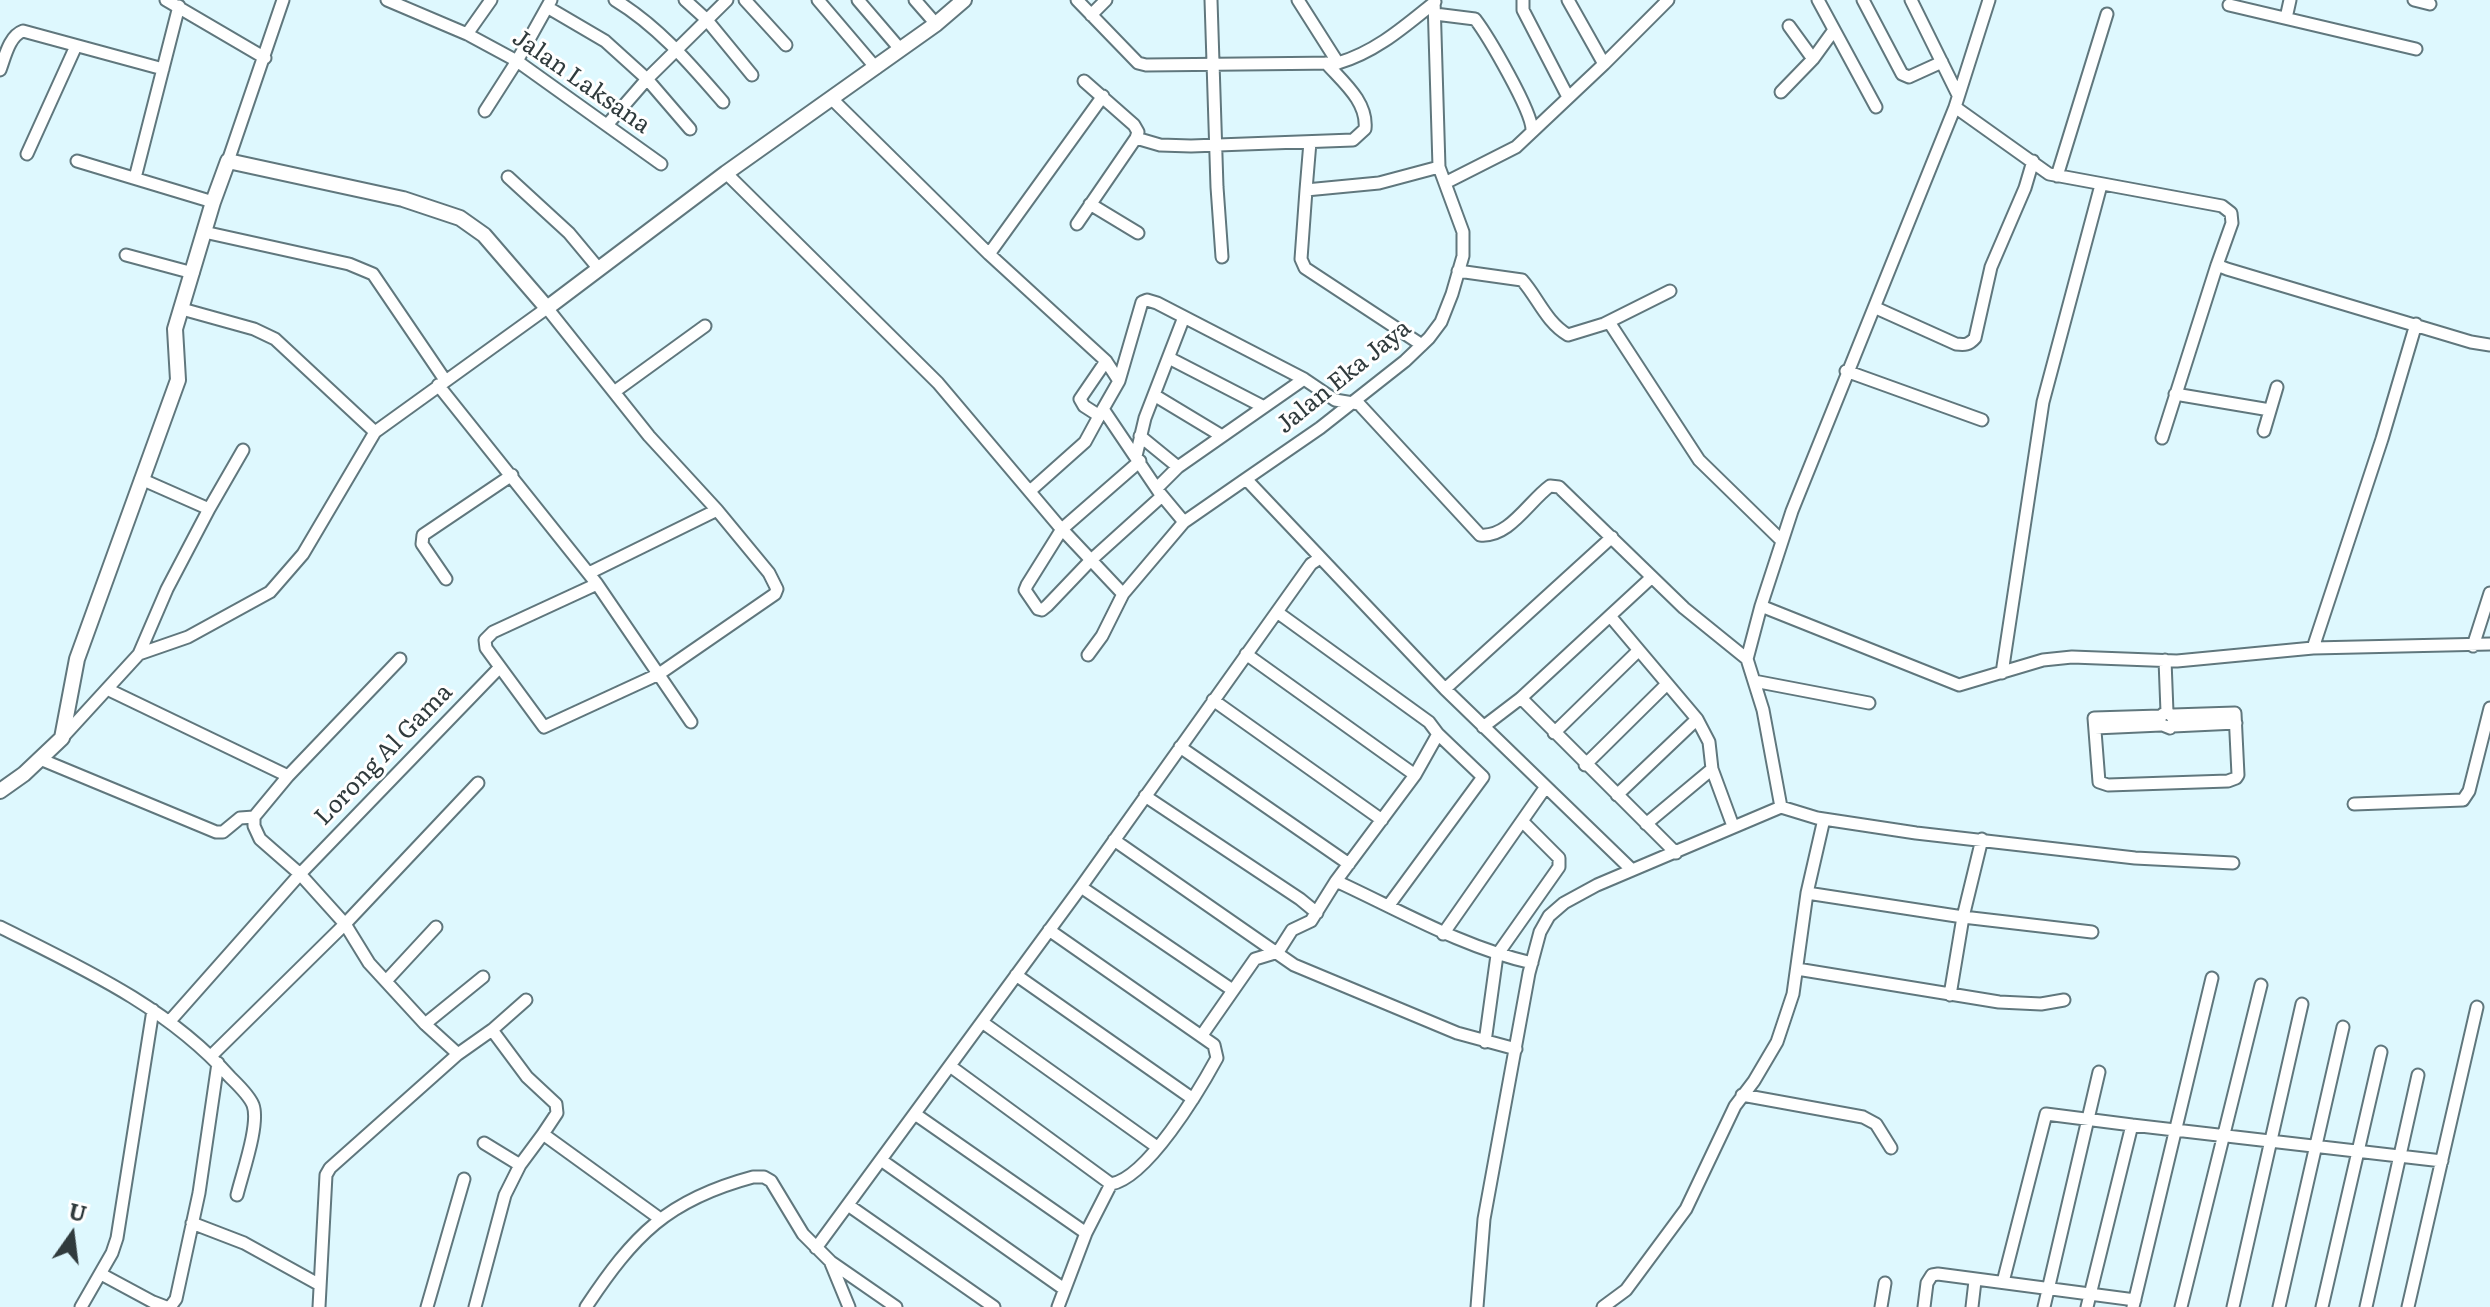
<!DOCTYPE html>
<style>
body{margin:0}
#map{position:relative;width:2490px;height:1307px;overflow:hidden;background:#def8fe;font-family:Literata,serif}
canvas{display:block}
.north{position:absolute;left:32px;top:1195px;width:80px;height:80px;-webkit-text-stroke:6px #fff;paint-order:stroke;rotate:14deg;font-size:22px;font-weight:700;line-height:32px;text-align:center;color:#303b3d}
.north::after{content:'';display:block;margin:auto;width:28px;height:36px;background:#303b3d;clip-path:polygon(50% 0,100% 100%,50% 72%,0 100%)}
</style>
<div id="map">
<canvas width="2490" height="1307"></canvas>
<div class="north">U</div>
</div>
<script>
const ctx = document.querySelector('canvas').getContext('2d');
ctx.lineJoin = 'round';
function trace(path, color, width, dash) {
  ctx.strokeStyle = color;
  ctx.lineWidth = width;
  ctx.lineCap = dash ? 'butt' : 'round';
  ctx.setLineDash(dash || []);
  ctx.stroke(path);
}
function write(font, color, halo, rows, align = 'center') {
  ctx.font = font + ' Literata,serif';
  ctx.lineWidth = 6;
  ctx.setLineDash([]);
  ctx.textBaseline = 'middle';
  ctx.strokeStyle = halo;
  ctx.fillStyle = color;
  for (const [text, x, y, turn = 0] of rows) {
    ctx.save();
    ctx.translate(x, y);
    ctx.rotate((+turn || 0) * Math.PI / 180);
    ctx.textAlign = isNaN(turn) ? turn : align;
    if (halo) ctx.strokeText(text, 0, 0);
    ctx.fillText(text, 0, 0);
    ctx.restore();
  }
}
const street = new Path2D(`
 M166 0 265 58
 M387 0 467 34 517 61 661 164
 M615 0C658 26 690 64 723 102
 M685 0 706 19 752 75
 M745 0 786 45
 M818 0 876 68
 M858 0 900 49
 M915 0 936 24
 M1077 0 1138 63 1146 65 1338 63C1376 52 1405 26 1435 2
 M1211 0 1217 187 1222 257
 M1298 0 1338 63
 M1434 0 1439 167 1463 232V256L1452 294 1441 322 1429 338 1405 361 1320 428 1246 479 1445 689 1631 869
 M1523 0V10L1568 97
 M1818 0 1876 107
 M1863 0 1902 74 1909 77 1942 62
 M1911 0 1958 95
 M2414 0 2430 4
 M2229 5 2416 49
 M547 7 605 41 647 79 690 129
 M1435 14 1475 19C1488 36 1532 111 1532 130
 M1091 15 1106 0
 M2286 18 2290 0
 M1789 26 1813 59
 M467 34 491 0
 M1604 64 1668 0
 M0 70C5 57 9 36 23 31L163 69
 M1781 92 1813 59 1834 30
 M832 99 989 254 1106 361 1119 381 1103 409 1159 492 1184 522
 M1955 107 2049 174 2222 206 2231 213 2232 223 2217 265 2227 269 2471 342 2490 345
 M485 111 517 61 551 0
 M607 125 647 79 727 0
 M1136 138 1160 145 1191 146 1353 140 1365 129C1368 102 1343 82 1326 63
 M27 154 76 46
 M77 161 213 202
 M228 161 283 0
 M726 173 938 383 1058 525 1123 594
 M2057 176 2107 14
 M508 177 569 233 599 269
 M135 178 179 6
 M1445 183 1516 147 1604 64 1568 0
 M1306 190 1310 142
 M1090 204 1138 233
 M1077 224 1136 138 1138 132 1134 125 1084 81
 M204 232 349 264 373 274 445 380
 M989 254 1103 96
 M126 255 193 273
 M1458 271 1522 280C1538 298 1546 322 1568 335L1604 324 1670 291
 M1876 308 1956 344C1965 345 1969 345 1975 338L1991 267 2025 188 2033 161
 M182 309 254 329 275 339 375 432
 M1609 322 1699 460 1782 541
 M1422 345 1305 268 1301 259 1306 190 1379 183 1439 167
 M1169 358 1262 406
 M1846 371 1982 420
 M1119 381 1142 302 1147 300 1157 303 1304 379 1335 400 1359 404 1480 535C1509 538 1529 501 1550 486L1559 487 1684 608 1747 659
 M438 385 597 584 691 722
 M614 392 705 326
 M2175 394 2270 410
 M1154 395 1222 436
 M1098 415 1084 406 1080 399 1106 361
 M2264 431 2277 387
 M1140 436 1178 467
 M2162 438 2217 265
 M1136 456 1145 418 1184 317
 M1140 461 1062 529 1027 585 1025 590 1038 609 1042 610 1047 606 1090 561 1162 496
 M1157 488 1178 467 1304 379
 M1030 491 1085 442 1103 409
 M209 509 243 450
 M589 573 717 510
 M446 579 422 544 423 535 512 475
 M1761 606 1792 511 1955 107 1989 0
 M1610 616 1697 719 1709 742 1712 769 1733 826
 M2473 646 2490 593
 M2313 648 2382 439 2416 324
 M139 654 188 637 270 592 303 554 375 432 547 308 649 436 717 510 769 573 777 589 775 594 659 674 544 727 486 648 485 640 493 632 597 584
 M1246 654 1415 775
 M1088 655 1102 636 1123 594 1184 522 1246 479
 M400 659 288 776 254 817V826L260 839 300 874 345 924 369 963 425 1024 458 1054
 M2002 673 2043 402 2101 185
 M1754 681 1869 703
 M107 689 288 776
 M1445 689 1612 537
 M1521 698 1676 853
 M1213 700 1382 820
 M2163 714 2159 719 2160 724 2170 728 2175 719 2167 712 2165 660
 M2160 716 2094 718 2099 782 2108 785 2228 781 2236 778 2238 775 2235 713 2173 715
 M2173 726 2236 723
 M1483 727 1521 698 1652 577
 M2095 728 2161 725
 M1554 733 1638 651
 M62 738 139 654 167 589 209 509 141 479
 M1180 747 1349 864
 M40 759 216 832H223L240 818 254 817
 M1585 765 1667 684
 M1617 795 1696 720
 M1145 796 1300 899 1317 913
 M2354 804 2463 800 2469 791 2490 708
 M1781 807 1817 818 1916 833 2135 858 2233 863
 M1646 824 1712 769
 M1114 840 1294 965 1457 1033 1516 1049
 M1336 881C1401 911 1462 947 1532 963
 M1081 887 1231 989
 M1807 893 1963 917 2092 932
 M1389 905 1483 777 1438 734
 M0 927C82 968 168 1007 230 1077 238 1085 249 1095 253 1105 260 1124 242 1174 237 1195
 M1443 934 1545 788
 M1797 969 1999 1002 2041 1004 2064 1000
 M1016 975 1193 1099
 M386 981 436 927
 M1950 995 1963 917 1982 839
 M169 1022 300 874 500 667
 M982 1022 1157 1147
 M425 1024 483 977
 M492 1030 527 1077 556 1104 557 1113 543 1134
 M1202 1035 1255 959 1278 952 1292 930 1311 921 1336 881 1415 775 1438 734 1429 722 1277 612
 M1485 1042 1497 955 1559 867V858L1522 821
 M211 1056 345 924 478 783
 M950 1066 1111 1184C1147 1178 1199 1091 1217 1058L1214 1045 1049 930
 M1742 1095 1863 1117 1876 1124 1891 1148
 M915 1114 1086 1233 1058 1307
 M484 1143 520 1165
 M881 1160 1064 1289
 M848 1205 994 1307
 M192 1223 244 1243 320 1285
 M1086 1233 1111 1184
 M816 1248 1081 887 1311 564 1320 558
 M831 1262 896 1307
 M101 1274 153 1302 166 1307
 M2003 1282 2046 1114 2132 1125
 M81 1307 112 1253 117 1238 153 1010
 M170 1307 176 1299 199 1193 218 1063
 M319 1307 326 1175 330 1168 458 1054 492 1030 526 1000
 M427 1307 464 1179
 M475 1307 505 1195 520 1165 543 1134 659 1218
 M586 1307C634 1235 667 1200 753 1177H764L771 1181 803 1234 830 1261 849 1307
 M1477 1307 1484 1219 1529 973 1540 932 1549 916 1564 903 1597 885 1781 807 1763 710 1747 659 1761 606 1959 685 2043 660 2072 657 2177 661 2313 648 2490 644
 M1603 1307 1626 1290 1686 1209 1735 1106 1754 1081 1777 1042 1793 994 1807 893 1824 819
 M1881 1307 1885 1283
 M1924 1307 1927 1283 1932 1275 1938 1274 2135 1300
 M1972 1307 1975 1281
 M2044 1307 2099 1072
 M2087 1307 2132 1125 2442 1161
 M2133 1307 2212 978
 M2181 1307 2261 985
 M2233 1307 2302 1004
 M2279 1307 2343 1027
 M2322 1307 2381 1052
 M2366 1307 2418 1075
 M2408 1307 2477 1007`);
const secondary = new Path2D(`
 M0 791 24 774 62 738 77 659 178 380 175 329 213 202 228 161 403 199 460 218 484 235 547 308 726 173 936 24 964 0`);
const streetNames = [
 ["Jalan Laksana",581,82,35],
 ["Jalan Eka Jaya",1344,377,-39],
 ["Lorong Al Gama",384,755,-46]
];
trace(street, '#60777d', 15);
trace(secondary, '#60777d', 18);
trace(street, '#fff', 11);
trace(secondary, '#fff', 14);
write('24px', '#303b3d', '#fff', streetNames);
</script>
